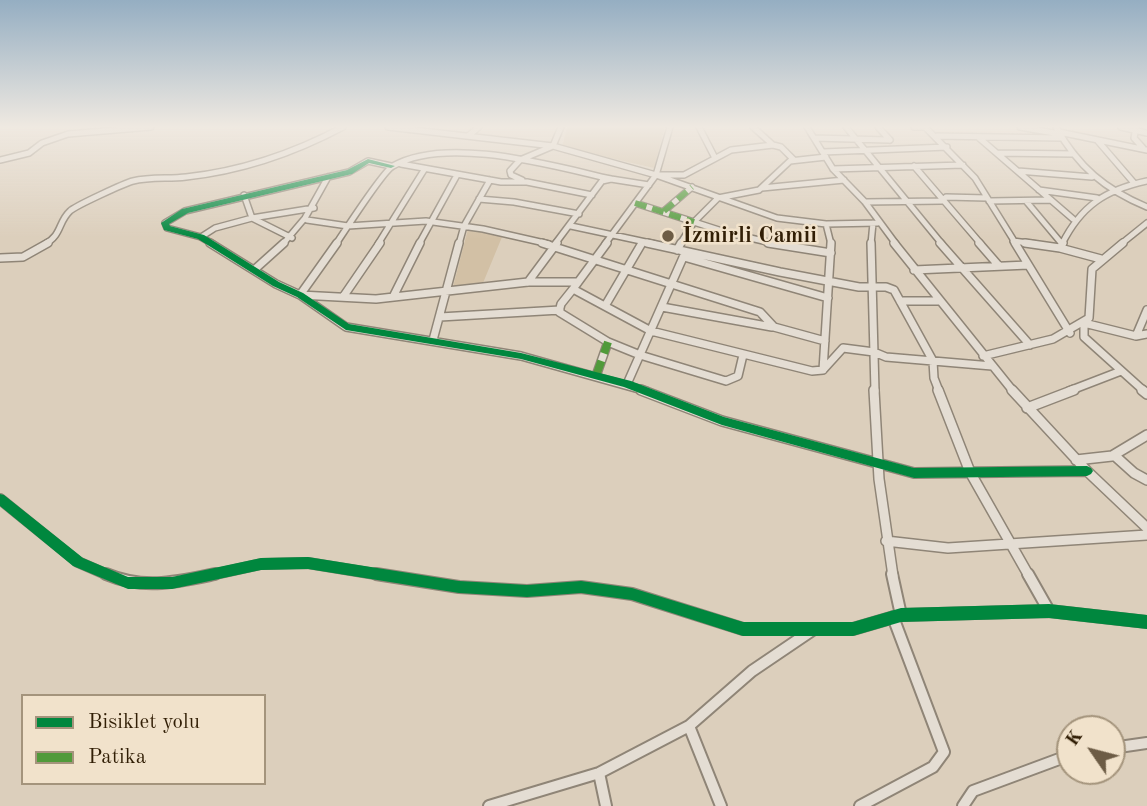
<!DOCTYPE html>
<meta charset="utf-8">
<style>
body{margin:0}
#map{position:relative;width:1147px;height:806px;overflow:hidden;background:#dccfbc;font-family:"Old Standard TT",serif}
canvas{display:block}
.legend{position:absolute;left:21px;top:694px;width:245px;height:91px;box-sizing:border-box;background:#f1e2cb;border:2px solid #a4947c;margin:0;padding:9px 12px;list-style:none;font-size:21px;color:#311e05}
.legend li{display:flex;align-items:center;gap:14px;height:35px}
.legend b{width:35px;border:2px solid #a4947c}
.north{position:absolute;left:1056px;top:715px;width:70px;height:70px;box-sizing:border-box;background:#f1e2cb;border:2px solid #a4947c;border-radius:50%;rotate:305deg;font-size:19px;font-weight:700;line-height:28px;text-align:center;color:#311e05}
.north::after{content:'';display:block;margin:auto;width:24px;height:32px;background:#6d5c45;clip-path:polygon(50% 0,100% 100%,50% 72%,0 100%)}
</style>
<div id="map">
<canvas width="1147" height="806"></canvas>
<ul class="legend">
<li><b style="height:9px;background:#00873e"></b>Bisiklet yolu</li>
<li><b style="height:9px;background:#509a3a"></b>Patika</li>
</ul>
<div class="north">K</div>
</div>
<script>
const ctx = document.querySelector('canvas').getContext('2d');
ctx.lineJoin = 'round';
function fillPath(path, color) {
  ctx.fillStyle = color;
  ctx.fill(path, 'evenodd');
}
function trace(path, color, width, dash) {
  ctx.strokeStyle = color;
  ctx.lineWidth = width;
  ctx.lineCap = dash ? 'butt' : 'round';
  ctx.setLineDash(dash || []);
  ctx.stroke(path);
}
function write(font, color, halo, rows, align = 'center') {
  ctx.font = font + ' "Old Standard TT",serif';
  ctx.lineWidth = 5;
  ctx.setLineDash([]);
  ctx.textBaseline = 'middle';
  ctx.strokeStyle = halo;
  ctx.fillStyle = color;
  for (const [text, x, y, turn = 0] of rows) {
    ctx.save();
    ctx.translate(x, y);
    ctx.rotate((+turn || 0) * Math.PI / 180);
    ctx.textAlign = isNaN(turn) ? turn : align;
    if (halo) ctx.strokeText(text, 0, 0);
    ctx.fillText(text, 0, 0);
    ctx.restore();
  }
}
const green = new Path2D(`
 M567 127H665L654 168 562 147Z
 M468 229 502 237 483 283 453 287Z`);
const minorFar3 = new Path2D(`
 M388 127 553 146 656 175H684L731 150 773 145 753 127
 M670 127 656 175 777 218 826 224 878 223
 M699 127 715 158
 M807 127 833 169 865 202 896 244
 M846 127 942 244
 M878 127 890 140
 M914 127H925
 M925 127 975 178 1016 244
 M1020 127 1060 134
 M1056 127C1078 167 1106 190 1147 207
 M1121 127 1147 133
 M1136 127 1134 138 1143 148
 M1059 132 1147 150
 M468 136 479 127
 M937 136 1062 138
 M978 137 1073 219
 M814 138 889 140
 M1097 140 1134 183
 M773 145 781 147 794 160
 M823 152 947 147
 M997 153 1074 154
 M0 160 29 153 42 143 68 134 151 127
 M401 164 501 182H527L592 195
 M914 166 981 244
 M833 169 963 165
 M1018 171 1092 177
 M522 180 511 175 510 171 520 160 553 146 561 127
 M762 188 844 180
 M1039 190 1097 198
 M244 195 252 218 314 208
 M479 199 514 202 579 214
 M989 201 1051 200
 M1026 201 1062 244
 M865 202 942 201 946 197 987 198
 M635 203 725 232 776 244
 M664 211 692 187
 M307 220 348 226 426 221 483 229 549 244
 M826 224 831 244
 M571 226 655 244
 M201 237 215 228 252 218 292 238
 M1013 241 1036 244
 M45 244C62 235 58 222 70 211 75 206 125 183 133 181 150 177 169 179 186 177 242 171 294 153 343 127
 M213 244 201 237 167 228 165 223 185 211 349 172 368 161 391 166
 M283 244 305 218 328 177
 M336 244C344 232 384 170 393 166 447 135 553 166 611 179
 M378 244 424 170
 M419 244 457 175
 M459 244 464 226 490 180
 M555 244 602 181 611 179 649 185
 M605 244 656 175
 M641 244 642 242
 M680 244 694 222 718 198 759 190 790 161 826 157
 M871 244 873 223
 M1062 244C1081 206 1105 190 1147 181
 M1121 244 1147 223`);
const minorFar2 = new Path2D(`
 M210 243 276 284 300 295 346 327 521 356 646 391
 M542 243 760 312 774 327 825 341
 M607 243 573 289 651 331 812 371 823 370 843 348 874 352 886 357 992 366
 M647 243 780 272 859 287H886L894 290 933 361 934 378 939 391
 M768 243 831 253
 M871 243 875 391
 M894 243 1013 391
 M940 243 1030 345
 M979 243 999 266
 M1015 243 1070 333
 M1025 243 1060 248 1063 243
 M1060 248 1101 259
 M677 250 681 243
 M684 257 828 298
 M0 258 23 257 48 243
 M254 270 284 243
 M914 270 1028 265
 M528 282 557 243
 M573 289 561 304 559 312 608 342 640 355 726 381 738 376 743 355
 M300 295 337 243
 M300 295 376 299 528 282H578
 M343 297 380 243
 M393 297 420 243
 M900 301H939
 M605 306 642 243
 M662 307 772 327
 M440 317 560 310
 M1136 336 1147 334
 M433 340 459 243
 M983 356 1053 339 1089 318 1092 269 1123 243
 M823 370 831 243
 M596 376 608 342
 M627 384 685 253
 M1069 391 1121 371
 M1144 391 1084 337V323L1136 336 1147 310`);
const minorFar1 = new Path2D(`
 M641 390 722 421 914 473 1087 471
 M874 390 879 479 893 576
 M938 390 970 472 1029 576
 M1012 390 1087 471 1147 528
 M1142 390 1147 394
 M1027 408 1074 390
 M1114 455 1134 473 1147 480
 M1076 460 1112 456 1147 435
 M0 499 78 562 110 576
 M886 541 948 548 1147 535
 M207 576 261 564 308 563 387 576`);
const minor = new Path2D(`
 M106 574C144 590 176 582 215 574
 M376 574 459 587 527 591 581 587 632 594 743 629H853L901 615 1049 611 1147 622
 M892 574 901 615
 M1028 574 1049 611
 M689 726 721 806
 M1112 748 1147 743
 M599 773 606 806
 M489 806 599 773 689 726 752 671 814 629
 M860 806 933 767 944 752 893 617
 M963 806 973 791 1070 755`);
const quietFar1 = new Path2D(`
 M635 203 694 222
 M664 211 692 187`);
const quiet = new Path2D(`
 M596 376 608 342`);
const cycleway = new Path2D(`
 M368 159 395 166 391 168 369 163 352 174 188 213 169 224 170 226 204 235 279 282 303 293 349 324 521 353 631 381 724 417 914 468 1087 466 1091 468 1093 471 1091 474 1087 476 914 478 722 425 624 387 521 359 346 330 297 297 273 286 198 239 164 230 161 223 182 209 347 170Z
 M0 494 4 495 83 558 128 577H172L261 558 308 557 459 581 527 585 581 581 632 588 743 622H853L901 608 1049 604 1147 615V629L1049 618 901 622 853 636H743L632 600 581 593 527 597 459 593 308 569 261 570 172 589H128L73 566 0 506Z`);
const markers = [
 [668,236,7,"#6d5c45"]
];
const farPoinames = [
 ["İzmirli Camii",682,236]
];
fillPath(green, '#d2c0a5');
trace(minorFar3, '#8f8577', 8);
trace(minorFar2, '#8f8577', 10);
trace(minorFar1, '#8f8577', 12);
trace(minor, '#8f8577', 14);
trace(minorFar3, '#e4ddd3', 5);
trace(minorFar2, '#e4ddd3', 7);
trace(minorFar1, '#e4ddd3', 9);
trace(minor, '#e4ddd3', 10);
trace(quietFar1, '#509a3a', 6, [12, 6]);
trace(quiet, '#509a3a', 8, [16, 8]);
fillPath(cycleway, '#00873e');
const sky = ctx.createLinearGradient(0, 0, 0, 239);
sky.addColorStop(0, '#95aec2');
sky.addColorStop(0.53, '#efe9e1');
sky.addColorStop(1, '#efe9e100');
ctx.fillStyle = sky;
ctx.fillRect(0, 0, 1147, 239);
for (const [x, y, r, color] of markers) {
  const dot = new Path2D();
  dot.arc(x, y, r, 0, 2 * Math.PI);
  ctx.fillStyle = color;
  ctx.fill(dot);
  trace(dot, '#f1e2cb', 2.5);
}
write('bold 23px', '#311e05', '#f1e2cb', farPoinames, 'left');
</script>
